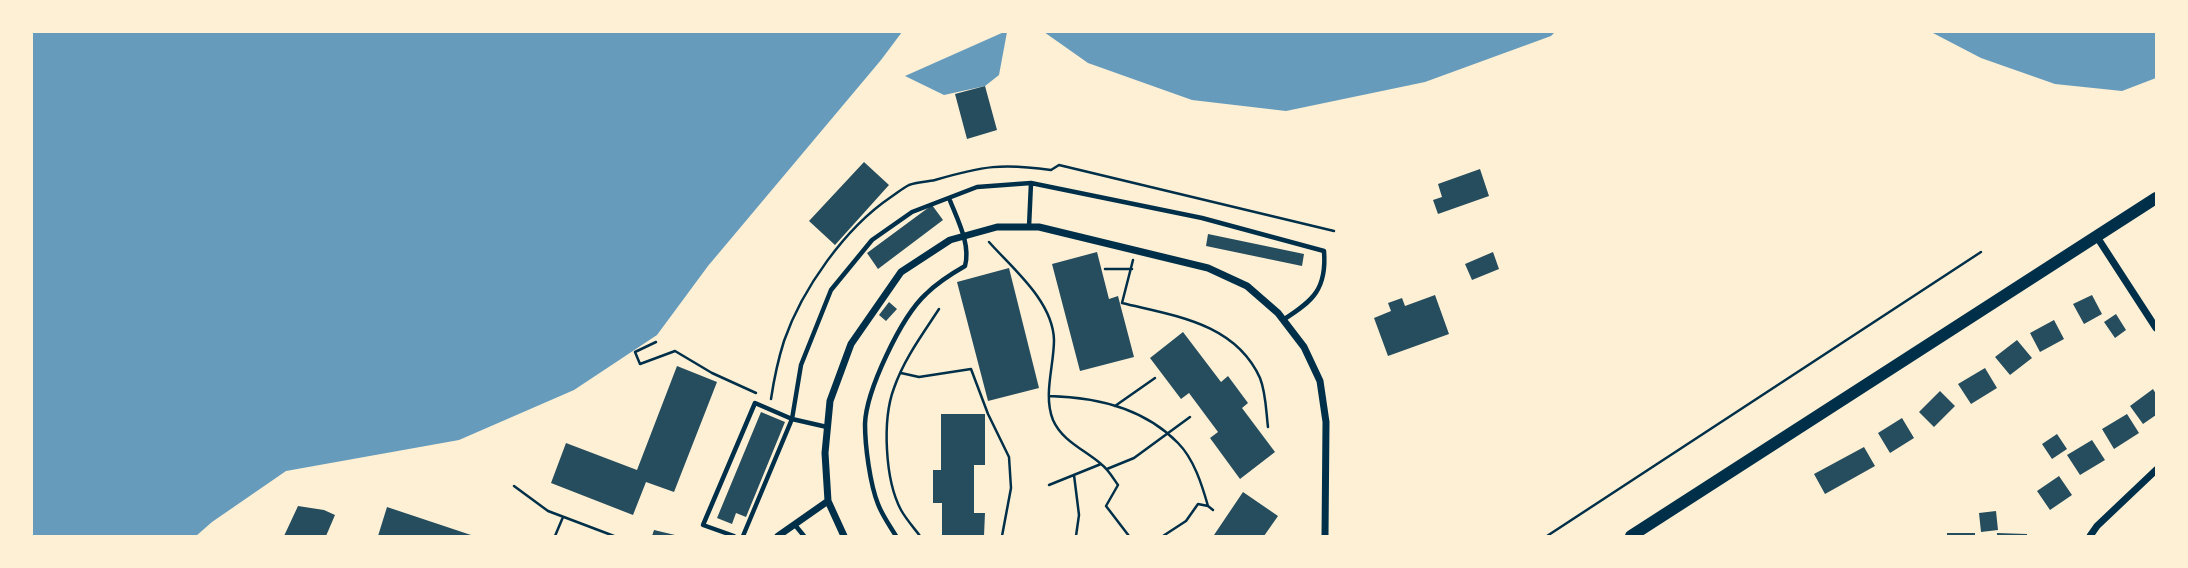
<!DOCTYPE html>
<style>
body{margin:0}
#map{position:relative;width:2188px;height:568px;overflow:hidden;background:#fdf0d5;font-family:"Work Sans",sans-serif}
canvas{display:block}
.frame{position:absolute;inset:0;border:33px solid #fdf0d5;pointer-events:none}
</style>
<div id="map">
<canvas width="2188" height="568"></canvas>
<div class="frame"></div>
</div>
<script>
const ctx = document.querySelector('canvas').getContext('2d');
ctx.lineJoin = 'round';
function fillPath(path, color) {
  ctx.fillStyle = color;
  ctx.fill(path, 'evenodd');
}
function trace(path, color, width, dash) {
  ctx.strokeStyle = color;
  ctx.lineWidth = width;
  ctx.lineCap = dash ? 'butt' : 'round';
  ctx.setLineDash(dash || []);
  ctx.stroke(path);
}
const water = new Path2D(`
 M32 32H902L881 60 708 266 657 335 574 390 459 440 286 471 212 522 196 536H32Z
 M1004 32H1007L999 75 985 86 944 95 905 76Z
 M1044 32H1555L1551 36 1425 82 1286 111 1192 100 1088 63Z
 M1931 32H2156V78L2122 91 2055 84 1981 58Z`);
const building = new Path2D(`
 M985 86 997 130 967 139 955 94Z
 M864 162 889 185 835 245 809 221Z
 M1480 169 1489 196 1438 214 1433 200 1442 197 1438 184Z
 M932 205 943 220 878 269 867 253Z
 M1208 234 1304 254 1302 266 1206 246Z
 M1097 252 1109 299 1118 296 1134 357 1080 371 1052 264Z
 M1493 252 1499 269 1472 280 1465 264Z
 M1009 268 1039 388 988 401 957 282Z
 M1435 295 1449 334 1388 356 1374 318 1391 311 1388 303 1402 298 1405 306Z
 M2092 295 2102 314 2084 324 2073 304Z
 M889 302 897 309 886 321 879 315Z
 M2116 314 2126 330 2115 338 2104 322Z
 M2054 320 2064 339 2040 352 2030 333Z
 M1183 332 1221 382 1228 376 1248 403 1242 408 1275 452 1240 479 1210 438 1218 432 1189 393 1181 399 1150 358Z
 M2017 340 2032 358 2010 375 1995 357Z
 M677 366 717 382 674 492 646 482 633 515 551 483 566 443 637 470Z
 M1985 368 1997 388 1971 404 1958 384Z
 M2153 389 2156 394V415L2143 424 2130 406Z
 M1940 391 1955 406 1934 427 1919 412Z
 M761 412 785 422 746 517 736 513 732 524 717 518Z
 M941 414H985V465H974V513H985L984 536H942V503H933V470H941Z
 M2127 414 2139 433 2114 449 2102 429Z
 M1902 418 1914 438 1890 453 1878 433Z
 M2057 434 2067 449 2052 459 2042 444Z
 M2092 440 2105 460 2080 475 2067 455Z
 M1864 447 1875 466 1825 494 1814 474Z
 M2059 476 2072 495 2050 510 2037 491Z
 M1243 492 1278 516 1264 536H1216L1214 535Z
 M298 506 324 510 335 515 326 536H284Z
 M387 507 474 536H378Z
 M1996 511 1998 530 1981 532 1979 513Z
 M654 530 675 535V536H652Z
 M1947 533H1975V536H1947Z
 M1997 533 2027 534V536H1997Z`);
const path = new Path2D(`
 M989 242C1012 268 1053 301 1054 340 1054 366 1043 395 1053 420 1062 441 1085 450 1101 464 1108 469 1113 478 1118 485L1106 506 1129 536
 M1133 260 1122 303C1175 316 1235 323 1260 378 1266 393 1266 411 1268 427
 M1105 269H1132
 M656 342 635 352 640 364 675 351 712 373 756 393
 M901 373 919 377 971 369 988 414 1009 457 1011 488 1002 536
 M1049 396C1095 397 1144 408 1178 443 1194 459 1202 485 1208 506
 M771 399C774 379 778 360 784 341 802 289 845 228 891 197 897 193 903 188 909 185 917 182 927 182 935 180 983 166 1002 163 1051 170L1059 165 1334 231
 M1115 406 1155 378
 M1107 469 1134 458 1190 417
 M1074 475 1079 515 1076 536
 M1049 485 1101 464
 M514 486 548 511 614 536
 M555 536 563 517
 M920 536C914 528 906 519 901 510 885 480 882 420 894 388 904 359 922 335 939 309
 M1163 536 1186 521 1198 504 1208 506 1213 510
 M1547 536 1981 252`);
const service = new Path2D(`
 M1029 227 1031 183
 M795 525 804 536
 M734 536 703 525 755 403 792 419 801 365 831 290 872 240 912 212 977 187 1031 183 1202 218 1324 251C1327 289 1313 301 1283 320
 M743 536 792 419 827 427
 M896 536C890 526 882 515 878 504 870 484 865 446 865 424 866 391 901 317 926 294 937 283 951 274 965 266 971 244 957 219 949 198`);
const minor = new Path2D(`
 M2097 237 2156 328
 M778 536 828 501
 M844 536 828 501 825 453 830 401 851 344 901 272 950 240 997 227H1039L1208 268 1247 286 1278 313 1304 347 1320 381 1326 422 1325 536
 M2090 536 2097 526 2156 470`);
const secondary = new Path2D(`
 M1631 536 2156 198`);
fillPath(water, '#669bbc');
fillPath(building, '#264d5e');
trace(path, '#003049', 2.5);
trace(service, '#003049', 4.5);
trace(minor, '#003049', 7);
trace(secondary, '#003049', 12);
</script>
